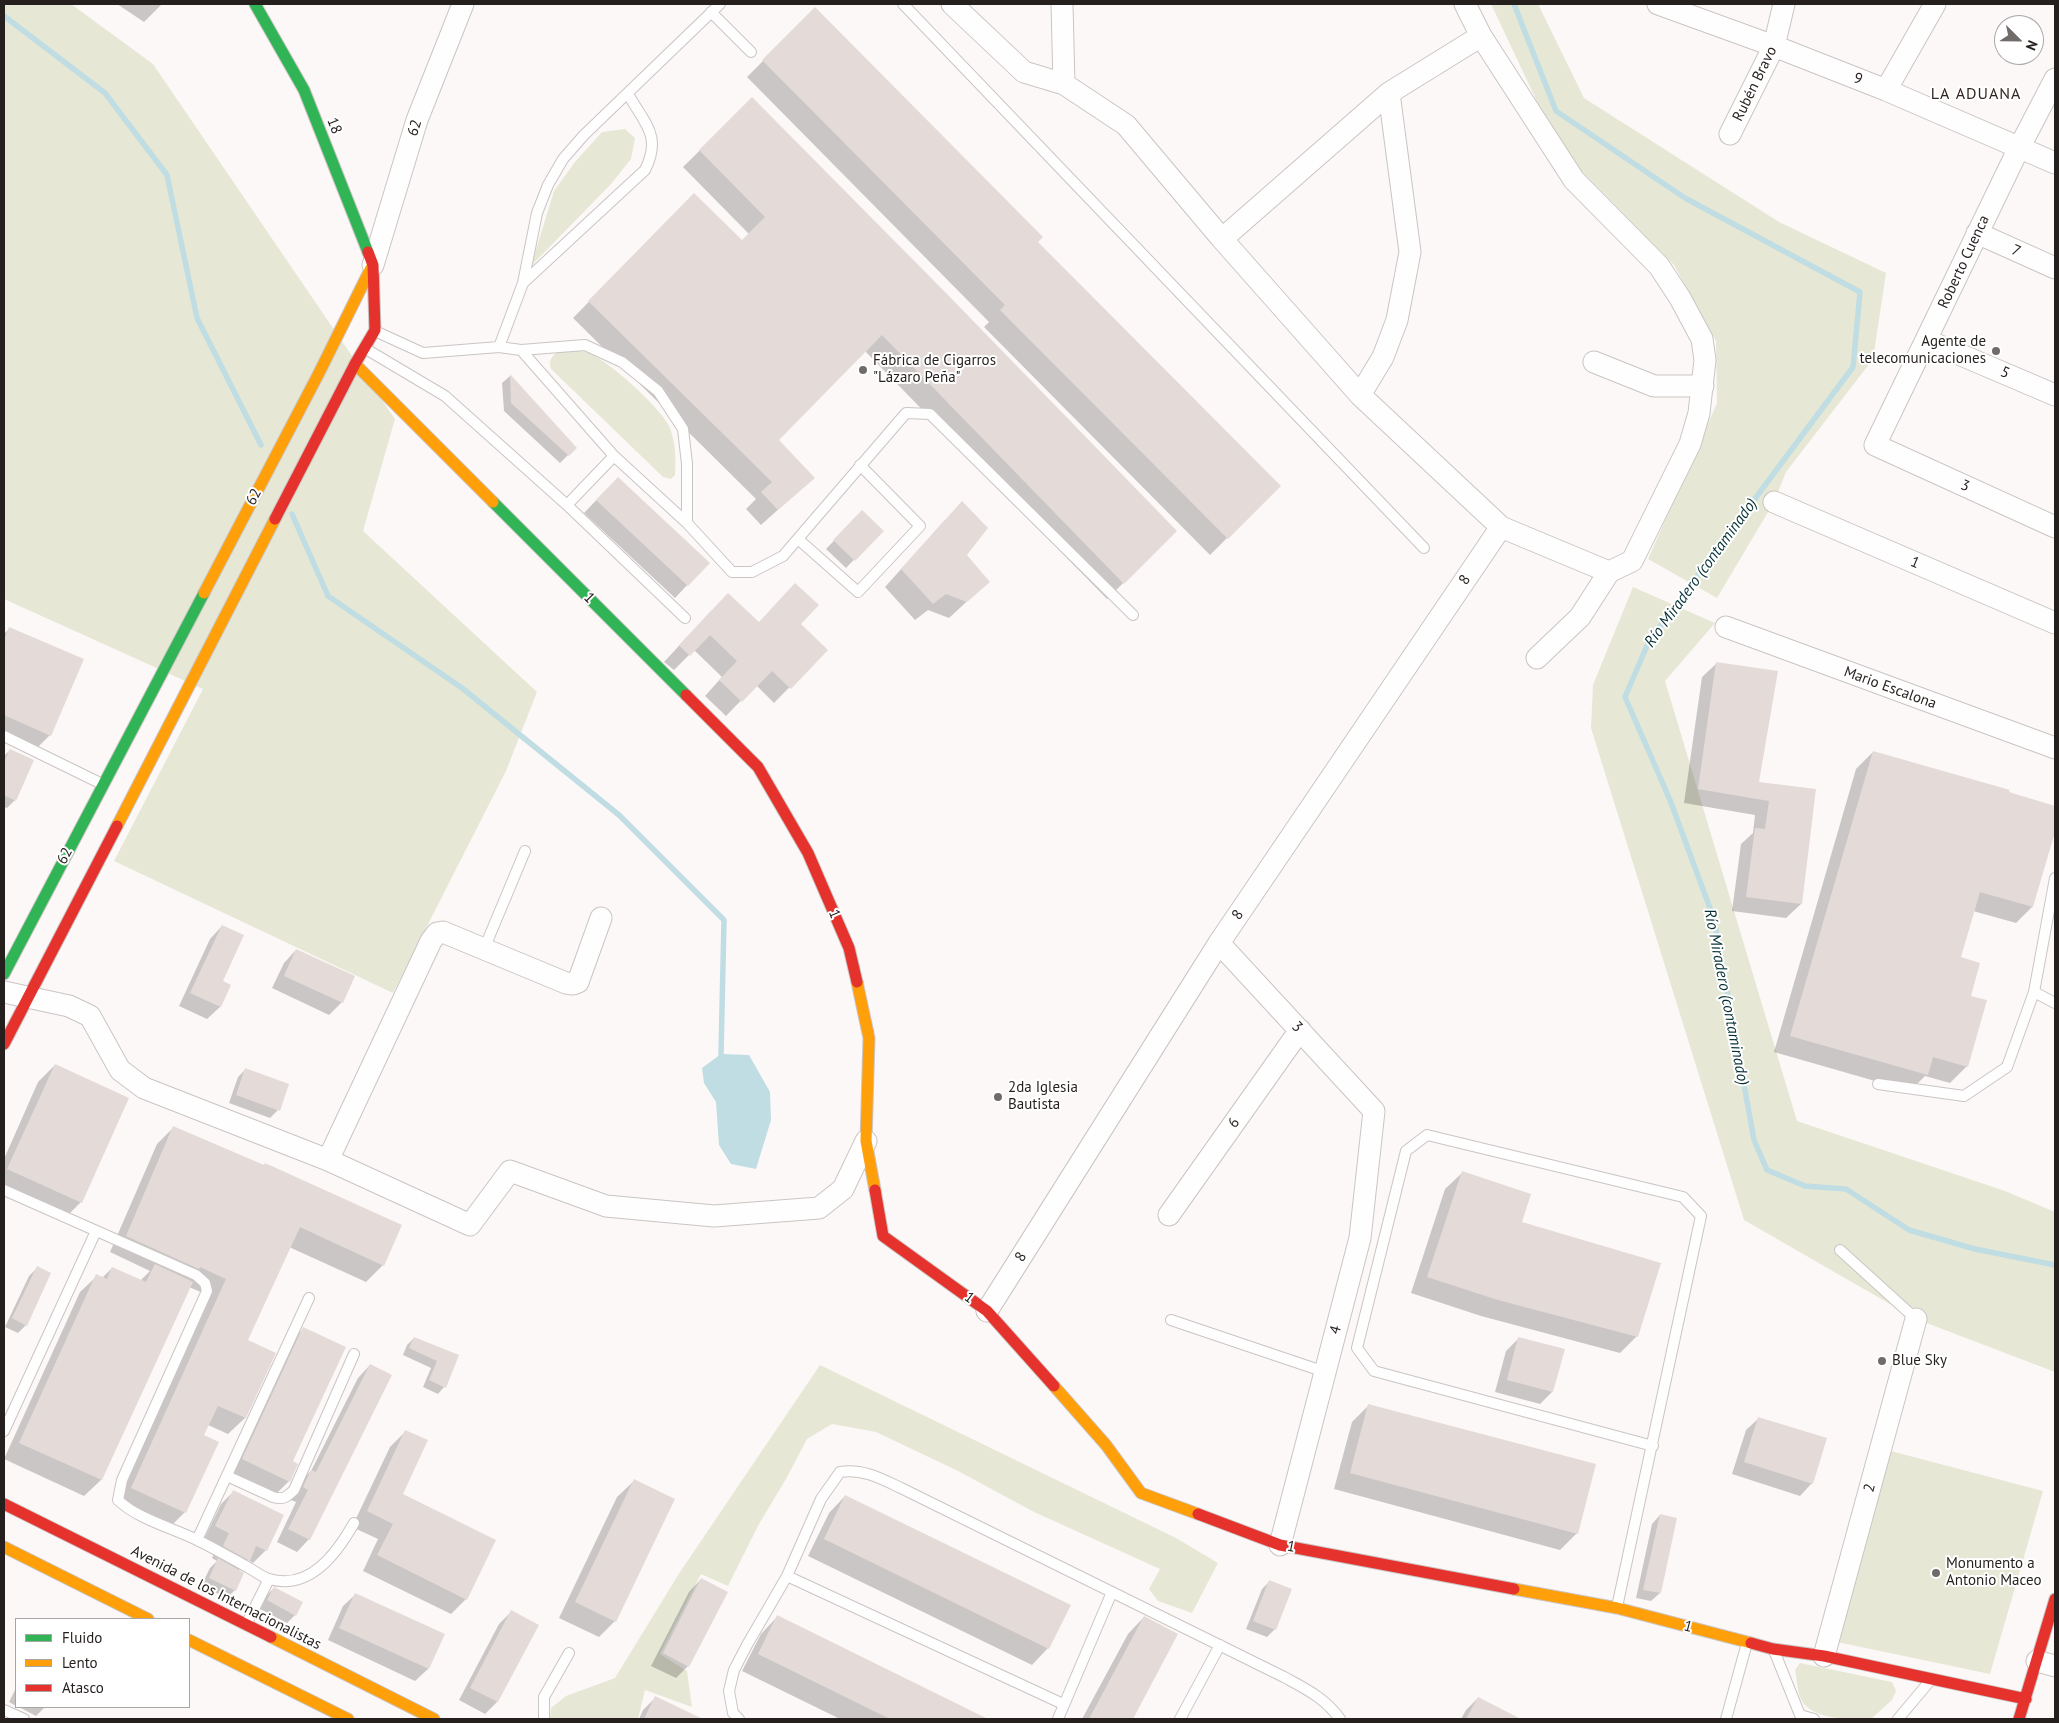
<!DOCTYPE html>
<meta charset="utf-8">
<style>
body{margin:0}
#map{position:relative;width:2059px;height:1723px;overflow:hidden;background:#fcf8f7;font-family:"PT Sans",sans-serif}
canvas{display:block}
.frame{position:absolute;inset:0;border:5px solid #251f1d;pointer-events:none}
.legend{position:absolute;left:15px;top:1618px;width:175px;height:90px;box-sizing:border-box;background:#fff;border:1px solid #a8a5a5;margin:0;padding:6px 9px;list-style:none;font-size:15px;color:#251f1d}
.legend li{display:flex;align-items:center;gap:10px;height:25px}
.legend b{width:25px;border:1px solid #a8a5a5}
.north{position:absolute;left:1994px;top:15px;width:50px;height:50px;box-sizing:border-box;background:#fff;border:1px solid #a8a5a5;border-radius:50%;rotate:113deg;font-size:14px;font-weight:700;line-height:20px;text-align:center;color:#251f1d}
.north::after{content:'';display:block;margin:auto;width:18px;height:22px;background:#706b69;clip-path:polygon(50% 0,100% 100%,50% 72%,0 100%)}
</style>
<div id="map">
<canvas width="2059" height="1723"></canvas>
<div class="frame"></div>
<ul class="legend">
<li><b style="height:6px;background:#30b455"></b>Fluido</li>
<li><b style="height:6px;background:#ff9f0a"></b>Lento</li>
<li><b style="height:6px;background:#e5322d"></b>Atasco</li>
</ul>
<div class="north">N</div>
</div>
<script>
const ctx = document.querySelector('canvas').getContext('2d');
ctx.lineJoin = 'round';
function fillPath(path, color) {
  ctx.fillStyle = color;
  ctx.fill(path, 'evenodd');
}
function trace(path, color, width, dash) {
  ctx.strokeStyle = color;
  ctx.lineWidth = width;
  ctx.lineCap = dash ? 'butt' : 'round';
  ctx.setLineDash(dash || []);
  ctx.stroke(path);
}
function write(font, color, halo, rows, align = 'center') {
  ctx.font = font + ' "PT Sans",sans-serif';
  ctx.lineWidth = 4;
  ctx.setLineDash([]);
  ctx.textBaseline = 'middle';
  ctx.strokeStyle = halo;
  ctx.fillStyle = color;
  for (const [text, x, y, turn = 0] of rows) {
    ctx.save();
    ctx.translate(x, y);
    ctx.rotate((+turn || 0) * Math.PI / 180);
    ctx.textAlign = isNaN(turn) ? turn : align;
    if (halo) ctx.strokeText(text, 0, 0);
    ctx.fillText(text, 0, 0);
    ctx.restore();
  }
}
const green = new Path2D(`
 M4 4H71L153 64 395 419 363 531 537 692 506 771 393 993 114 861 203 689 4 599Z
 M1491 4H1538L1584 98 1779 222 1886 273 1873 359 1786 472 1774 502 1717 598 1648 559 1717 403 1716 341 1674 265 1559 148Z
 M625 129 635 138 631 159 611 184 531 266 554 191 575 162 602 132Z
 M559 351C567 351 578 350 586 352 606 358 660 407 669 426 676 442 676 459 675 475L671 479 663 477 551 369C548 360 552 356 559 351Z
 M1633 587 1715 623 1665 681 1797 1121 2005 1191 2055 1212V1372L1916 1319 1744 1220 1591 728 1593 685Z
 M820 1365 1176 1538 1218 1563 1192 1613 1158 1601 1149 1589 1160 1569 1034 1512 958 1471 876 1432 832 1424 807 1439 786 1479 759 1524 728 1586 701 1574 660 1654 687 1671 692 1707 645 1690 638 1719H550L551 1708 566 1696 615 1678 680 1572Z
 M1887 1450 2043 1491 1990 1674 1837 1642Z
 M1800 1663 1892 1682 1896 1691 1892 1700 1871 1719C1851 1719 1809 1721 1800 1697 1797 1689 1797 1678 1795 1670Z`);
const water = new Path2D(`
 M721 1054 749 1055 770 1092 771 1120 756 1169 731 1164 719 1145 716 1102 704 1083 702 1068Z`);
const shadow = new Path2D(`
 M117 4H162L144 22Z
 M815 9 1036 242 1279 486 1210 555 984 327 989 322 747 77Z
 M752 99 1176 531 1107 599 865 351 777 440 813 478 761 525 746 509 756 499 573 318 694 195 742 242 749 234 683 167Z
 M510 376 575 448 560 463 504 411 502 383Z
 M605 491 708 563 675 598 584 513Z
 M862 512 882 531 846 568 826 549Z
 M945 520 966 555 988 582 949 618 928 610 915 620 885 587Z
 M712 610 758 623 799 624 826 650 774 703 756 685 726 716 705 696 722 677 694 650 674 670 664 662Z
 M10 628 50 735 34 751 4 738V634Z
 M1717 663 1757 783 1815 790 1801 904 1786 918 1732 911 1741 844 1753 833 1755 815 1684 803 1702 677Z
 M10 750 15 800 7 808 4 807V756Z
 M1873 752 2055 807V828L2032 907 2016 923 1973 911 1960 958 1969 996 1967 1066 1950 1083 1925 1076 1910 1091 1774 1052 1856 769Z
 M222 926 221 982 230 986 220 1007 207 1019 179 1006 210 939Z
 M296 950 353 977 342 1002 329 1015 272 988 284 963Z
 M55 1065 81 1202 64 1219 4 1192V1159L38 1082Z
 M246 1069 278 1110 270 1118 229 1103 238 1077Z
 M173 1128 383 1265 366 1282 289 1247 246 1341 274 1354 245 1418 228 1434 208 1425 203 1436 185 1512 168 1529 115 1505 210 1296 189 1287 101 1480 84 1496 4 1459 80 1292 97 1276 102 1278 112 1268 140 1281 150 1271 110 1252 157 1144Z
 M1462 1173 1521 1223 1637 1336 1620 1353 1481 1316 1411 1293 1445 1189Z
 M37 1268 26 1325 18 1333 5 1327 29 1276Z
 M303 1329 289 1481 272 1498 226 1476 287 1346Z
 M414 1338 458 1356 444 1387 438 1394 423 1387 431 1368 403 1355 407 1345Z
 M1519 1338 1552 1392 1540 1404 1495 1392 1506 1351Z
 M370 1365 309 1539 297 1552 277 1542 296 1502 291 1500 298 1483 311 1471 358 1378Z
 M1369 1405 1577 1533 1560 1550 1334 1489 1352 1422Z
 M1759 1418 1812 1483 1800 1496 1732 1474 1746 1430Z
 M406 1431 402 1495 466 1599 451 1614 363 1571 378 1539 352 1527 390 1447Z
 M634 1481 615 1621 599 1637 559 1618 617 1497Z
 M233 1492 266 1550 253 1563 248 1560 238 1571 235 1590 227 1598 201 1586 210 1568 217 1561 212 1558 218 1546 204 1539 221 1504Z
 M845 1496 1048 1648 1032 1665 808 1556 829 1513Z
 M1660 1515V1593L1651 1601 1636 1598 1652 1524Z
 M701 1579 688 1666 676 1678 651 1666 689 1592Z
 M1270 1581 1275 1629 1267 1637 1246 1629 1262 1589Z
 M274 1588 295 1615 287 1623 260 1609 266 1596Z
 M356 1594 443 1635 428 1669 415 1681 328 1640 343 1606Z
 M511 1612 537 1625 497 1702 485 1714 459 1700 499 1624Z
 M777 1617 986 1719H840L742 1671 761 1634Z
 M1144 1617 1177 1634 1131 1719H1082L1128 1634Z
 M16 1688V1706L9 1702Z
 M655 1698 700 1719H639L643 1710Z
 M1478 1698 1504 1712 1500 1719H1461L1466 1710Z
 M19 1707H45L36 1716Z`);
const stream = new Path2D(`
 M1514 4 1556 111 1685 198 1860 292 1853 367 1649 641 1625 697 1670 800 1714 919 1754 1140 1767 1170 1805 1186 1846 1189 1909 1230 1975 1249 2055 1265
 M4 16 105 93 167 175 197 318 261 445
 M292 514 328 596 462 688 619 815 724 920 721 1054`);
const building = new Path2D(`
 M815 7 1043 237 1038 242 1281 486 1228 539 1000 310 1005 305 762 60Z
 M752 97 948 295 1177 531 1124 584 882 335 779 440 815 478 778 510 761 492 772 482 588 301 694 193 742 240 765 217 699 150Z
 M510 374 577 448 569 456 511 403Z
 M618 477 710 563 688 586 596 500Z
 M962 501 988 528 967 555 990 582 967 602 946 594 933 604 901 569Z
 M862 510 884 531 855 561 833 540Z
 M795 583 819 605 801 624 828 650 791 689 772 671 742 702 719 680 737 661 710 635 690 656 679 645 728 593 759 622Z
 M9 627 84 659 51 736 4 715V640Z
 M1716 662 1778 671 1759 782 1816 789 1802 904 1746 897 1755 828 1765 829 1769 801 1698 789Z
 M10 749 34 760 16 801 4 795V762Z
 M1873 751 2010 790 2009 792 2055 806V832L2033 907 1980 892 1961 957 1980 963 1971 996 1987 1000 1968 1067 1933 1057 1928 1075 1790 1036Z
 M222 925 244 935 223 981 231 985 221 1007 190 993Z
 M296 949 355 976 343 1003 284 976Z
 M55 1064 129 1098 82 1203 7 1169Z
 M245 1068 289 1084 280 1111 236 1095Z
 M173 1126 264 1165 265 1163 402 1225 384 1266 300 1227 248 1340 276 1353 246 1418 218 1406 204 1435 219 1442 186 1513 131 1488 226 1279 200 1267 199 1269 126 1236Z
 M1462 1171 1531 1194 1522 1222 1661 1263 1638 1337 1498 1300 1427 1277Z
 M155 1264 193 1282 102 1480 19 1443 96 1274 107 1279 112 1267 146 1282Z
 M37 1266 51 1273 27 1326 12 1318Z
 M303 1327 346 1347 293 1461 298 1464 290 1482 242 1459Z
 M414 1337 459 1355 446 1388 429 1380 437 1361 409 1348Z
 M1518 1337 1565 1349 1553 1392 1507 1380Z
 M370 1364 392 1375 310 1540 288 1529 308 1490 303 1487 311 1470 316 1472Z
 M1368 1404 1596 1464 1578 1534 1350 1473Z
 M1758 1417 1827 1438 1813 1484 1744 1462Z
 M405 1430 428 1440 403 1494 496 1540 467 1600 377 1555 393 1524 367 1511Z
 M634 1479 675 1499 616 1622 575 1602Z
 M233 1490 284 1515 267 1551 256 1546 250 1561 223 1546 229 1533 215 1526Z
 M845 1495 1071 1605 1049 1649 824 1539Z
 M1660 1514 1677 1518 1661 1593 1643 1590Z
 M218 1558 244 1573 236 1591 209 1578Z
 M701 1578 728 1592 689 1667 663 1653Z
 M1269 1580 1292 1589 1276 1630 1253 1621Z
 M274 1587 303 1602 296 1616 267 1600Z
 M355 1593 445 1634 429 1669 339 1628Z
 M511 1610 539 1625 498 1702 470 1688Z
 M777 1615 988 1719H890L758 1654Z
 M1144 1616 1178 1634 1133 1719H1089Z
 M655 1696 703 1719H644Z
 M1478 1697 1521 1719H1466Z`);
const lane = new Path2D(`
 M903 4 1424 548
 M711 12 751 52
 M523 283 645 170C662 136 645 124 628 94
 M375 331 423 353 499 347 521 350 614 456 687 523 732 572H752L783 556 906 413 930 414 1133 615
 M499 347 523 283 537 213 548 185 563 159 584 135 720 4
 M366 349 445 396 567 505 685 618
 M521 350 585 345 622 362 658 391 683 429 687 464V523
 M567 505 614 456
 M798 539 858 592 920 526 860 465
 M4 736 102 784
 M484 949 525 851
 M2034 992 2055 1003
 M1878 1084 1964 1096 2007 1067 2034 992 2055 878
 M4 1190 196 1275 205 1283 207 1291 122 1480 118 1500C138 1519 170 1527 195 1539 214 1548 231 1558 249 1568 255 1571 262 1577 269 1579 310 1591 337 1553 354 1523
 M1840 1250 1916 1319
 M1171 1320 1325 1372
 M4 1431 96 1231
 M227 1476 273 1497C283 1500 287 1497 294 1490L354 1354
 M197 1540 309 1298
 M787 1576 1063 1704
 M1617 1607 1701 1216 1683 1197 1427 1135 1406 1151 1357 1348 1374 1371 1653 1446
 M246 1625 269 1579
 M1775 1653 1800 1715 1814 1719
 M4 1710 24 1719
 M544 1719V1697L569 1653
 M739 1719 733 1713 729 1691 734 1670 747 1645 787 1576 821 1499 840 1472C862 1468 882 1479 901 1488L1284 1677C1306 1689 1325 1698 1340 1719
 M1058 1719 1112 1592
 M1180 1719 1220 1645
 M1726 1719 1747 1643
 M1898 1719 1929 1682`);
const street = new Path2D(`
 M952 4 1024 72 1064 84 1126 125 1222 239 1360 395 1501 527 1609 572
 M1062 4 1064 84
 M1465 4 1481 36 1574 180 1659 266 1680 298 1702 339 1705 360 1699 413 1690 444 1632 561 1609 572 1580 617 1537 658
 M1658 4 1774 46 1886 90 2055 163
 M2055 79 2017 152 1875 445 2055 527
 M1886 90 1935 4
 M1730 134 1774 46 1784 4
 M1977 233 2055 268
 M1222 239 1389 93 1481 36
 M373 265 417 120 463 4
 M1926 340 2055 395
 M1594 362 1654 386H1703
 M1360 395 1383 357 1397 320 1410 252 1389 93
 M1774 502 2055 623
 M1726 627 2055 748
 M1219 943 1374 1111 1360 1238 1280 1545
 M4 992 69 1006 90 1016 120 1070 144 1088 328 1160 470 1225 510 1171 606 1206 714 1216 819 1208 843 1189 866 1141
 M328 1160 431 941 437 933 443 932 566 983 573 984 578 982 601 918
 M1169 1215 1300 1030
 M987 1311 1219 943 1501 527
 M1824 1656 1916 1319
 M2037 1661 2055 1666`);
const fast = new Path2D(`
 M255 4 304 90 368 252
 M493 502 686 695
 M4 974 204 593`);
const slow = new Path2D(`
 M355 364 493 502
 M204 593 319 373 371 268
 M117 826 275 519
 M857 982 869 1038 866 1141 875 1190
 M1054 1386 1106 1445 1141 1493 1198 1514
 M4 1547 148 1619
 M1514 1589 1617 1608 1751 1643
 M271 1637 434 1719
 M189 1640 348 1719`);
const jam = new Path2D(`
 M275 519 355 364 375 330 373 265 368 252
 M686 695 758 767 808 853 849 948 857 982
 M4 1044 117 826
 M875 1190 883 1236 987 1311 1054 1386
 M4 1504 271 1637
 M1198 1514 1280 1545 1514 1589
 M1751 1643 1773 1649 1824 1656 2026 1699
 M2019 1719 2055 1599`);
const markers = [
 [1996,351,5,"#706b69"],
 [863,370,5,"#706b69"],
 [998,1097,5,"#706b69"],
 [1882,1361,5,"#706b69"],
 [1936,1573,5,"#706b69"]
];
const streetNames = [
 ["9",1858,79,22],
 ["Rubén Bravo",1755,84,-64],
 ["18",334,126,68],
 ["62",415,128,-72],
 ["7",2016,251,24],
 ["Roberto Cuenca",1964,262,-65],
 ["5",2005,373,23],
 ["3",1965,486,24],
 ["62",254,497,-62],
 ["1",1915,563,23],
 ["8",1465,580,-56],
 ["1",589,598,45],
 ["Mario Escalona",1890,688,20],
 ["62",65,856,-62],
 ["1",834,914,67],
 ["8",1238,915,-56],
 ["3",1297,1027,47],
 ["6",1234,1123,-55],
 ["8",1021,1257,-58],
 ["1",969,1298,36],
 ["4",1336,1330,-75],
 ["2",1870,1488,-75],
 ["1",1291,1547,11],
 ["Avenida de los Internacionalistas",226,1598,27],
 ["1",1688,1627,15]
];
const poiNames = [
 ["Agente de",1986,342,"right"],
 ["telecomunicaciones",1986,359,"right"],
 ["Fábrica de Cigarros",873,361],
 ["\"Lázaro Peña\"",873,378],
 ["2da Iglesia",1008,1088],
 ["Bautista",1008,1105],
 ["Blue Sky",1892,1361],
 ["Monumento a",1946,1564],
 ["Antonio Maceo",1946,1581]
];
const neighbourhoodNames = [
 ["LA ADUANA",1976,94]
];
const waterNames = [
 ["Río Miradero (contaminado)",1701,573,-54],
 ["Río Miradero (contaminado)",1726,997,79]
];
fillPath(green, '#e6e8d5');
fillPath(water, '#c0dde3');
fillPath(shadow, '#0003');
trace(stream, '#c0dde3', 5.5);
fillPath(building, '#e4dbd8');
trace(lane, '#cac5c3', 12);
trace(street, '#cac5c3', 23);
trace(fast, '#cac5c3', 13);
trace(slow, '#cac5c3', 13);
trace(jam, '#cac5c3', 13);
trace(lane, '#fffefe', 10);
trace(street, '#fffefe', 21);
trace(fast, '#30b455', 11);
trace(slow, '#ff9f0a', 11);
trace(jam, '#e5322d', 11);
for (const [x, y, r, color] of markers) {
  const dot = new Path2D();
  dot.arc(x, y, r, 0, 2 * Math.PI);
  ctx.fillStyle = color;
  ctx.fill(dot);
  trace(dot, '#fff', 2);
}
write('15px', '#251f1d', '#fff', streetNames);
write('15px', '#251f1d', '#fff', poiNames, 'left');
ctx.letterSpacing = '1px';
write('16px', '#322621', '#fff', neighbourhoodNames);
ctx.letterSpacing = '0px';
write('italic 16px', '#063137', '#fff', waterNames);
</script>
